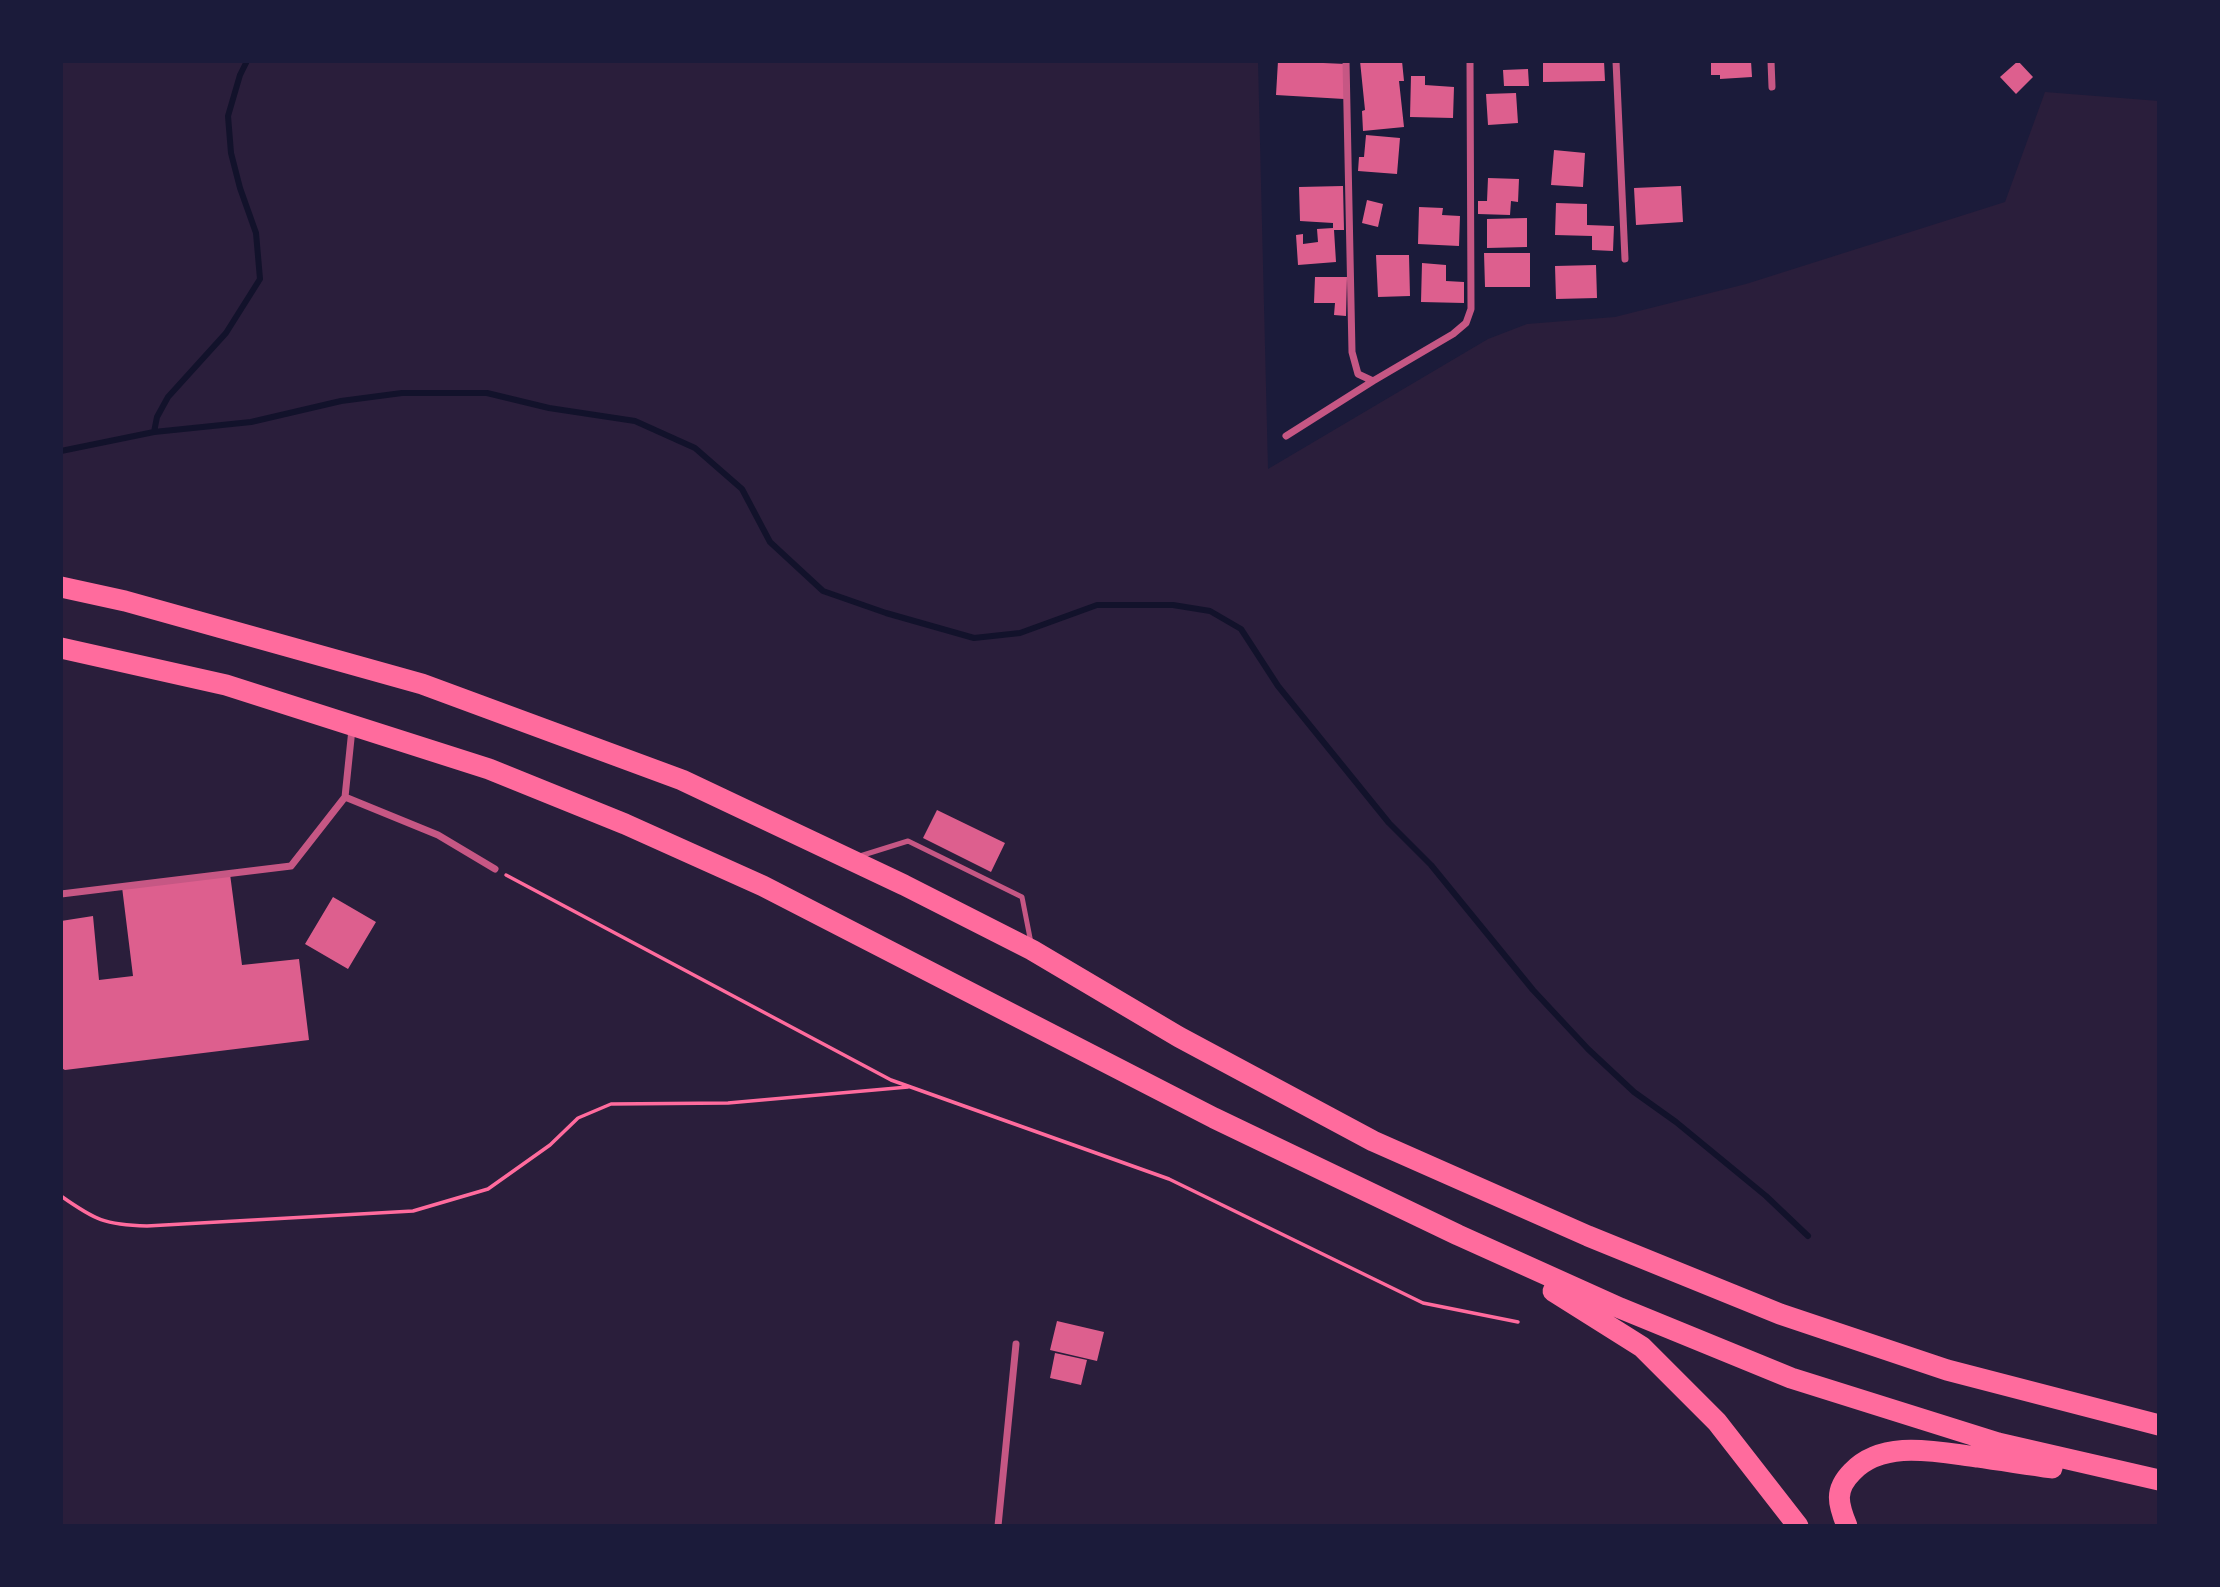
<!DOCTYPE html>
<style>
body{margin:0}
#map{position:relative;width:2220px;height:1587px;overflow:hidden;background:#1b1b3a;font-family:Cabin,sans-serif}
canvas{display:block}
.frame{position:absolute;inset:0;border:63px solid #1b1b3a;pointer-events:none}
</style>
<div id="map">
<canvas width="2220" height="1587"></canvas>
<div class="frame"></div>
</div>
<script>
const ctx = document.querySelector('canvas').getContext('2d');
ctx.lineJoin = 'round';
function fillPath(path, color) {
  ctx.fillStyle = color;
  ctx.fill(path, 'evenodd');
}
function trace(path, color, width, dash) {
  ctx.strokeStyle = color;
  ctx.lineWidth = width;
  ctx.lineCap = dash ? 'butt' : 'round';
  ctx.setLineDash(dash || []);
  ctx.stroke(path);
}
const green = new Path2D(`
 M61 61H1258L1268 469 1488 339 1527 324 1615 317 1746 284 2005 202 2045 92 2159 101V1526H61Z`);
const stream = new Path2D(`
 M154 432 157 417 168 397 226 333 260 279 256 233 240 188 231 153 228 116 240 75 247 61
 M61 451 154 432 251 422 341 401 402 393H487L549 408 635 421 695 448 742 489 770 542 823 591 886 613 974 638 1020 633 1097 605H1173L1210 611 1241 629 1278 686 1389 823 1431 865 1533 990 1588 1049 1634 1092 1676 1122 1766 1196 1808 1236`);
const building = new Path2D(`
 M1278 61 1346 64 1344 99 1276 95Z
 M1360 61H1402L1404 81H1399L1404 127 1363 131 1362 111 1365 110Z
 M1543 61H1604L1605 81 1543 82Z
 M1711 61H1751L1752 77 1720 79V75H1711Z
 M2018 61 2033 77 2016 94 2000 77Z
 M1528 69 1529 86H1504L1503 70Z
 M1411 76H1425V85L1454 87 1453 118 1410 117Z
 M1516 93 1518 123 1488 125 1486 94Z
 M1366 135 1400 138 1397 174 1358 171 1359 157H1364Z
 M1554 150 1585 153 1583 187 1551 185Z
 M1488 178 1519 179 1518 202 1511 201 1510 215 1478 214V201H1487Z
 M1343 186 1344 230H1334L1336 262 1298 265 1296 235 1303 234V244L1318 242 1317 229 1333 228V223L1300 221 1299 187Z
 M1681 186 1683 222 1636 225 1634 188Z
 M1367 200 1383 204 1378 227 1362 223Z
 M1556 203 1587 204V225L1614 226 1613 251 1592 250V236L1555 235Z
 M1419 207 1443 208 1442 215 1460 216 1459 246 1418 244Z
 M1527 218V247L1487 248V219Z
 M1484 253H1530V287H1485Z
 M1376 255H1409L1410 296 1378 297Z
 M1422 263 1446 265V281L1464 282V303L1421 302Z
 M1596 265 1597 298 1556 299 1555 266Z
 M1315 277H1347L1346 316 1334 315 1335 303H1314Z
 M937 810 1005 843 991 872 923 838Z
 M230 874 242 965 299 959 309 1040 65 1070 61 1068V921L93 916 99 980 133 976 122 887Z
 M333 897 376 922 348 969 305 944Z
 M1057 1321 1104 1332 1097 1361 1050 1350Z
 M1055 1353 1087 1360 1081 1385 1050 1378Z`);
const path = new Path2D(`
 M506 875 891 1080 1169 1179 1423 1303 1518 1322
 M61 1196C95 1220 105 1225 147 1226L413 1211 488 1189 550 1145 578 1118 611 1104 728 1103 908 1087`);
const service = new Path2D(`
 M860 856 908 841 1022 897 1031 943`);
const minor = new Path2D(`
 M1346 61 1352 352 1358 374 1373 381
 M1616 61 1625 259
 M1771 61 1772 87
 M1286 436 1373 381 1453 334 1466 323 1471 309 1470 61
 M345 797 438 835 495 869
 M61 894 291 866 345 797 352 729
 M998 1526 1016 1344`);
const motorway = new Path2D(`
 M61 587 125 601 422 684 682 780 904 885 1032 950 1179 1037 1373 1141 1588 1236 1780 1314 1947 1370 2159 1425
 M61 648 226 685 489 769 625 824 763 886 1214 1118 1458 1235 1620 1308 1791 1378 1998 1443 2159 1480
 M1553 1291 1642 1347 1717 1422 1798 1526
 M1847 1526C1838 1504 1834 1490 1852 1472 1883 1439 1937 1452 1977 1457 2002 1461 2027 1464 2052 1468`);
fillPath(green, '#2a1e3b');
trace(stream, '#12122b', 6);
fillPath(building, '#dd5f8e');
trace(path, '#ff6b9d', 3.5);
trace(service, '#c65784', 5);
trace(minor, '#c65784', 7);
trace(motorway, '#ff6b9d', 21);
</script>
